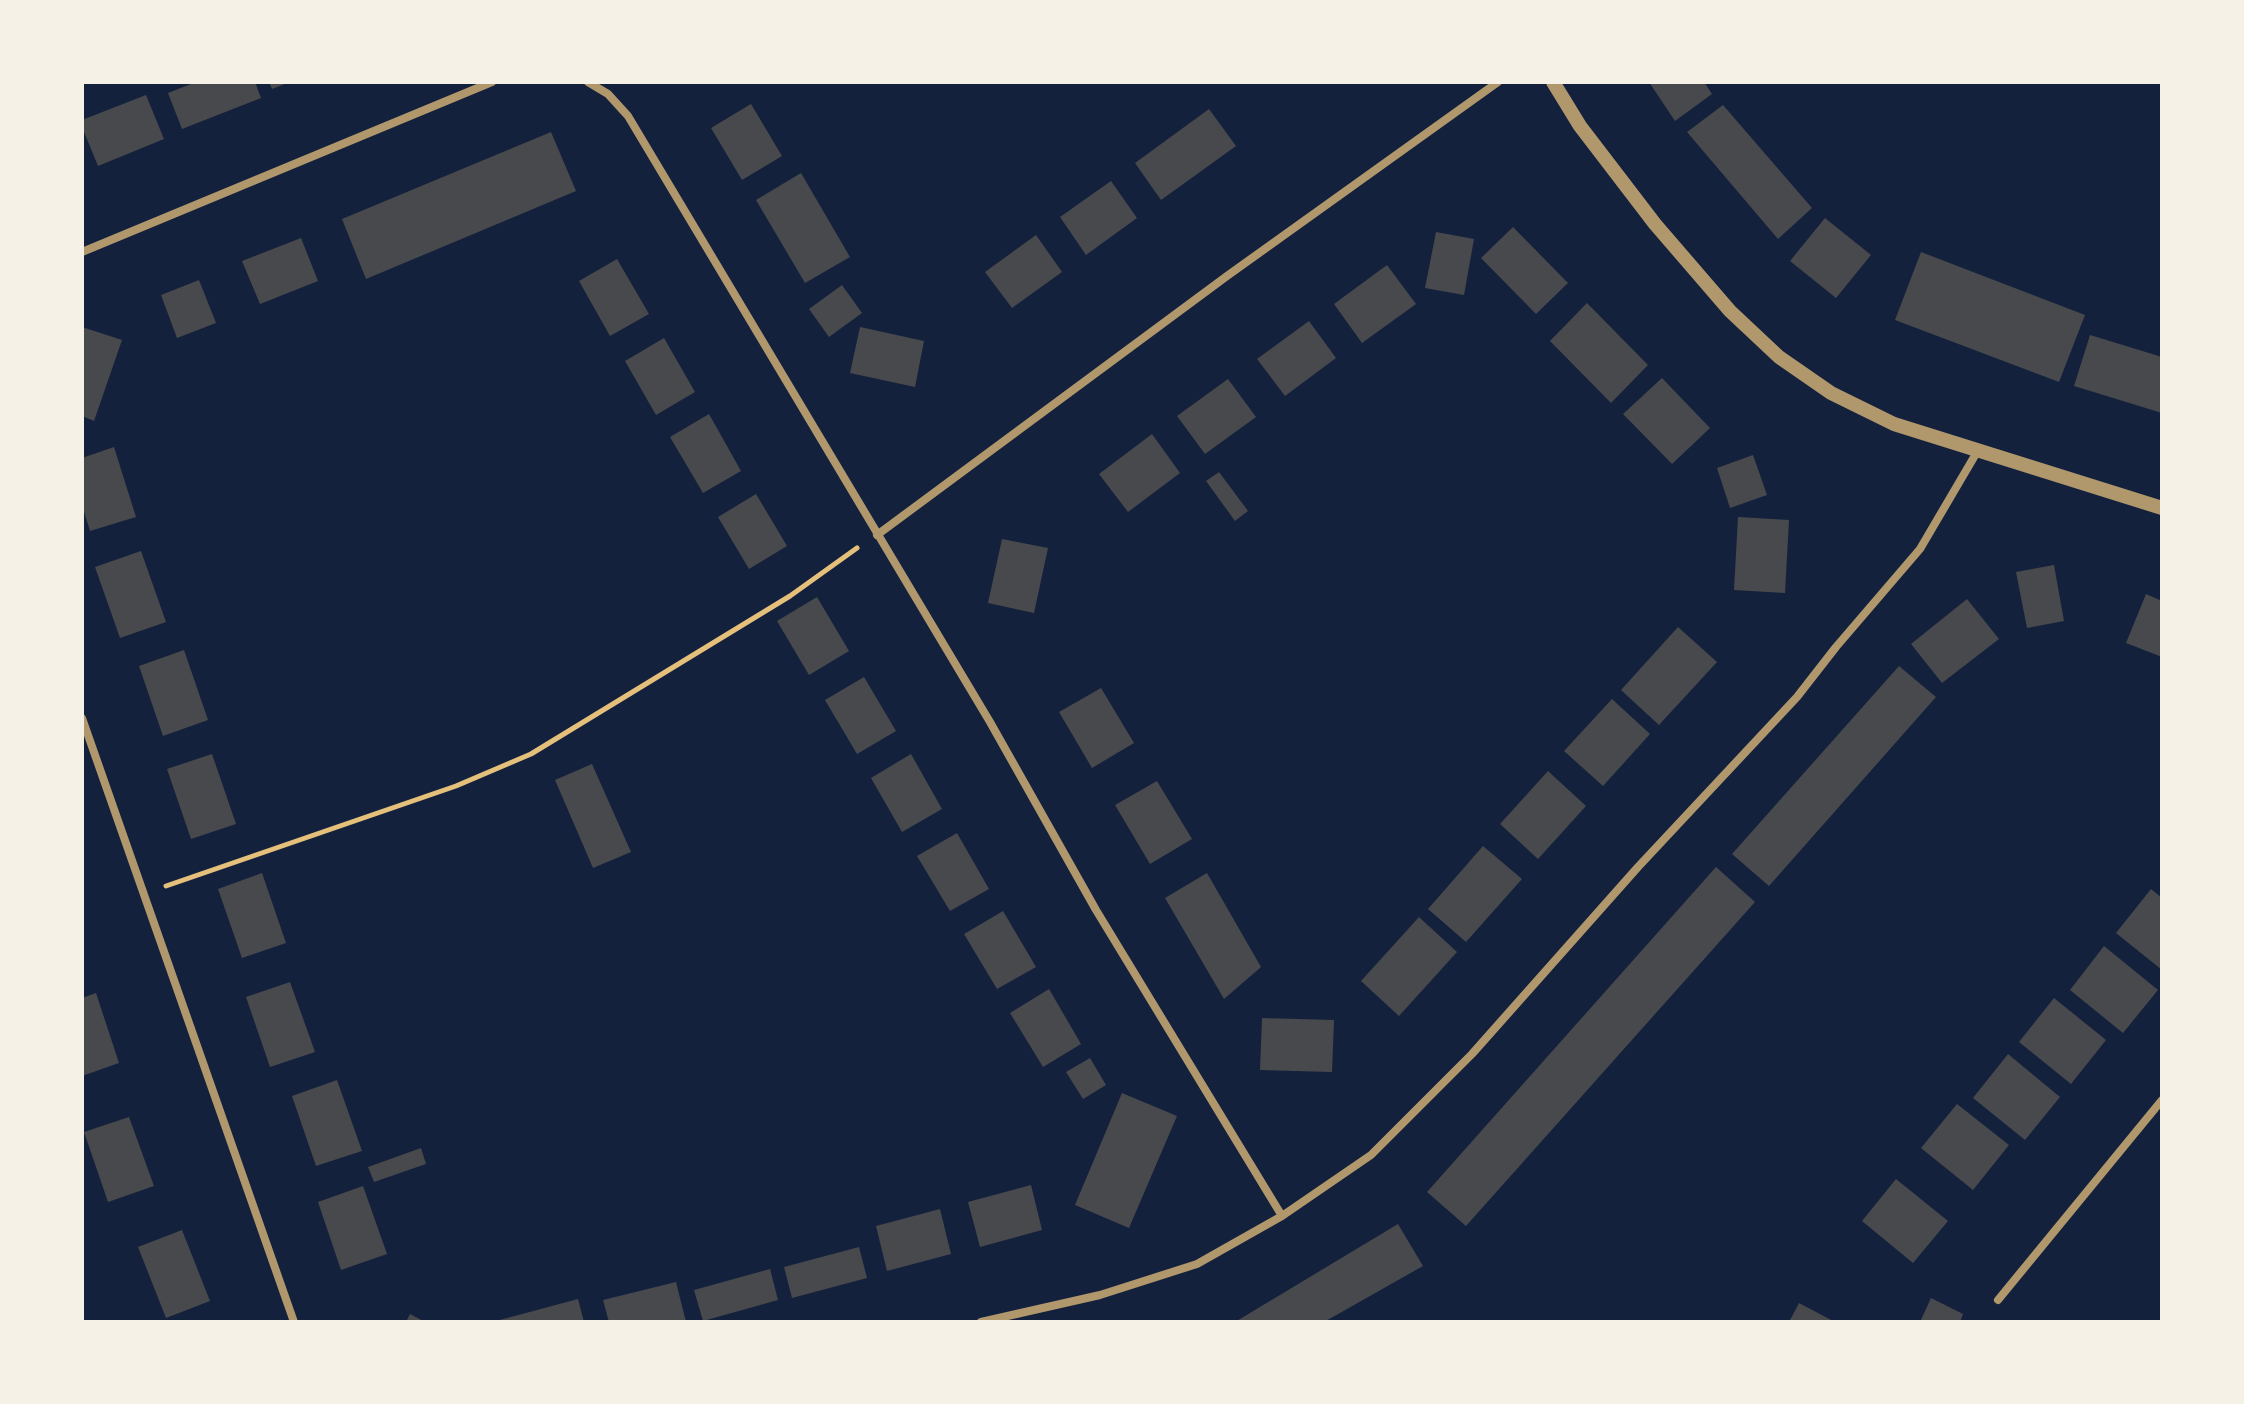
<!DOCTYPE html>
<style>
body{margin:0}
#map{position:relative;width:2244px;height:1404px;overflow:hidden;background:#14213d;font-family:Jost,sans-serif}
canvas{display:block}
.frame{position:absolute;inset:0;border:84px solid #f6f1e7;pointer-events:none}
</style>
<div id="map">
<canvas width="2244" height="1404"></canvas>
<div class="frame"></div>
</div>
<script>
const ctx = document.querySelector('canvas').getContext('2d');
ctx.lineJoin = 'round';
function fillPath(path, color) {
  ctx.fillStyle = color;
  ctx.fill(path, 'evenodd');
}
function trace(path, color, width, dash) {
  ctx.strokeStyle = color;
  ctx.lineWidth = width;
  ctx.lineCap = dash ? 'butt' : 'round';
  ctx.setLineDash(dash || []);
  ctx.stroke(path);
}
const building = new Path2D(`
 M196 82H255L261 98 182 129 168 93Z
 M269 82H290L272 89Z
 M1649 82H1704L1712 94 1675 121Z
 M146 95 164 139 98 166 82 127V120Z
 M751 104 782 156 742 180 711 128Z
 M1723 105 1812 208 1778 239 1687 132Z
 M1209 109 1236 146 1161 200 1135 163Z
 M551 132 576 191 366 279 342 219Z
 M801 173 850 257 805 283 756 200Z
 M1111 181 1137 218 1086 255 1060 217Z
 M1825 218 1871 255 1836 298 1790 261Z
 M1513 227 1568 283 1536 314 1481 258Z
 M1436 232 1474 239 1464 295 1425 288Z
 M1036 235 1062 272 1012 308 985 272Z
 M301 238 318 281 260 304 242 261Z
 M1921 252 2085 315 2059 382 1895 320Z
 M617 259 649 314 610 336 579 281Z
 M1387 265 1416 304 1362 343 1334 304Z
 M199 280 216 323 177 338 161 295Z
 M842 285 862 313 829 337 809 309Z
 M1587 303 1648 365 1611 403 1550 341Z
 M1309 321 1336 358 1285 396 1257 359Z
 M82 327 122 340 94 421 82 416Z
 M860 327 924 341 915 387 850 373Z
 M2090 335 2162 357V413L2074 386Z
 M664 338 695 392 656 415 625 361Z
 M1662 378 1710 428 1672 464 1623 414Z
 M1228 379 1256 417 1205 454 1177 416Z
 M709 414 741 471 703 493 670 437Z
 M1152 434 1180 473 1128 512 1099 474Z
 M114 447 136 517 90 531 82 505V458Z
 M1753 455 1767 495 1730 508 1717 468Z
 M1219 472 1248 511 1235 521 1206 481Z
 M756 494 787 546 749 569 718 517Z
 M1738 517 1789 520 1785 593 1734 590Z
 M1002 539 1048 548 1034 613 988 603Z
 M141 551 166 622 120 638 95 567Z
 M2054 565 2064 621 2027 628 2016 572Z
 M2146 594 2162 601V657L2126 643Z
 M817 597 849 651 809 675 777 621Z
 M1967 599 1999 639 1942 683 1911 644Z
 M1678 627 1717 662 1659 725 1621 690Z
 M184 650 208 720 163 736 139 666Z
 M1899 666 1936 697 1769 886 1732 854Z
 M864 677 896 731 857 754 825 700Z
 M1101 688 1134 743 1092 768 1059 712Z
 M1612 699 1650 734 1603 786 1564 751Z
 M212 754 236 824 191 839 167 769Z
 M911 754 942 809 902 832 871 778Z
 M592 764 631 852 593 868 555 780Z
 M1548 771 1586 806 1538 859 1500 824Z
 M1157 781 1192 839 1150 864 1115 805Z
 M957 833 989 889 950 911 917 856Z
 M1483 846 1522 879 1466 942 1428 909Z
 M1716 867 1755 902 1466 1226 1427 1192Z
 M262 873 286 943 242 958 218 889Z
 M1207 873 1261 967 1224 999 1165 898Z
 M2151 889 2162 898V970L2116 933Z
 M1003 911 1036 967 997 989 964 934Z
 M1419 917 1457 952 1399 1016 1361 981Z
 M2104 946 2158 990 2123 1033 2070 990Z
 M290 982 315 1052 270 1067 246 997Z
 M1049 989 1081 1044 1043 1067 1010 1013Z
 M96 993 119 1063 82 1076V998Z
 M2054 998 2106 1040 2071 1084 2019 1042Z
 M1262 1018 1334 1020 1332 1072 1260 1070Z
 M2008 1054 2060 1097 2025 1140 1973 1098Z
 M1090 1058 1106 1085 1083 1099 1066 1072Z
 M337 1080 362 1151 316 1166 292 1096Z
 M1122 1093 1177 1116 1129 1228 1075 1205Z
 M1957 1104 2009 1145 1973 1190 1921 1148Z
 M129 1117 154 1186 108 1202 84 1132Z
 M421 1148 426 1164 374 1182 368 1167Z
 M1896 1179 1948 1221 1913 1263 1862 1221Z
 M1031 1185 1042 1230 980 1247 968 1202Z
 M363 1186 387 1254 341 1270 318 1202Z
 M940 1209 951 1254 887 1271 876 1226Z
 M1398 1224 1423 1266 1324 1322H1235Z
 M182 1230 210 1301 166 1318 138 1247Z
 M859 1247 867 1278 792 1298 784 1267Z
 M770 1269 778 1300 703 1321 694 1290Z
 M676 1282 686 1322H609L603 1300Z
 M1931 1298 1963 1314 1960 1322H1920Z
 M578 1299 584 1322H496V1321Z
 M1799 1303 1835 1322H1789Z
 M410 1314 425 1322H406Z`);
const path = new Path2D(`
 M166 886 456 786 531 754 790 596 857 548`);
const minor = new Path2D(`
 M588 82 608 94 628 116 990 722 1096 910 1282 1216
 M82 252 492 82
 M877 535 1227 276 1498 82
 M82 718 294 1322
 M1998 1300 2162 1100
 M981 1322 1100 1295 1197 1264 1282 1216 1371 1155 1472 1054 1638 867 1797 697 1836 647 1920 549 1977 452`);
const tertiary = new Path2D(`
 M1553 82 1580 126 1655 224 1730 311 1779 357 1831 393 1894 424 2162 508`);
fillPath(building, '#48494c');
trace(path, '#e5c07b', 5);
trace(minor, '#b1986c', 8);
trace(tertiary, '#b1986c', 14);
</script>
